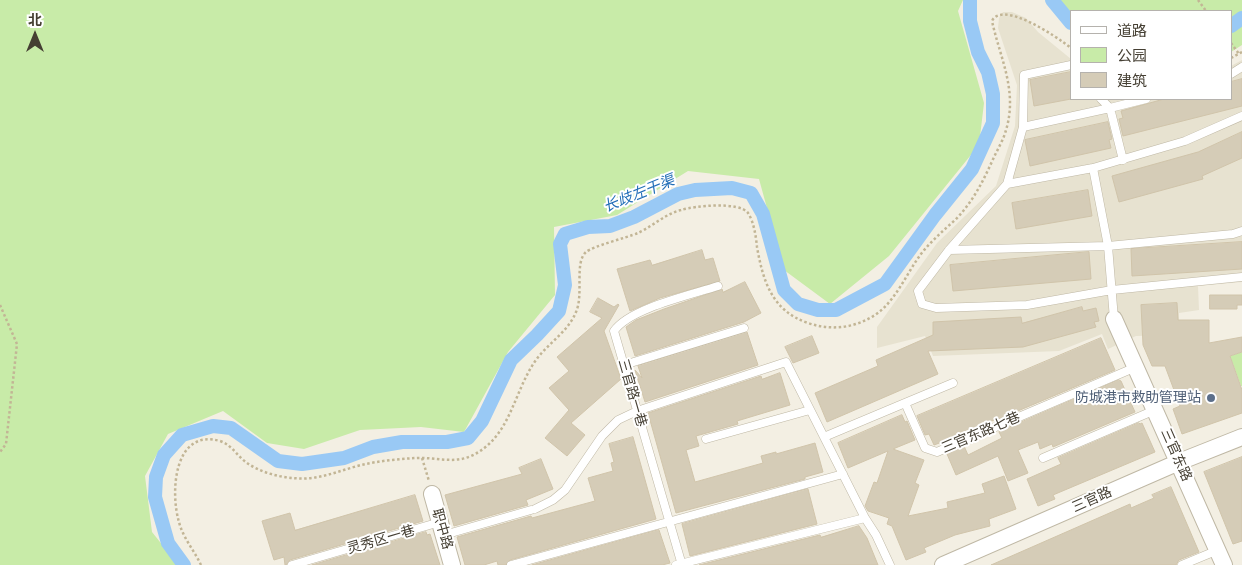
<!DOCTYPE html>
<meta charset="utf-8">
<style>
body{margin:0}
#map{position:relative;width:1242px;height:565px;overflow:hidden;background:#f3efe3;font-family:"PT Sans","Noto Sans SC",sans-serif}
canvas{display:block}
.legend{position:absolute;left:1070px;top:10px;width:162px;height:90px;box-sizing:border-box;background:#fff;border:1px solid #b5b2ad;margin:0;padding:6px 9px;list-style:none;font-size:15px;color:#453f33}
.legend li{display:flex;align-items:center;gap:10px;height:25px}
.legend b{width:25px;border:1px solid #b5b2ad}
.north{position:absolute;left:10px;top:10px;width:50px;height:50px;-webkit-text-stroke:4px #fff;paint-order:stroke;rotate:0deg;font-size:14px;font-weight:700;line-height:20px;text-align:center;color:#453f33}
.north::after{content:'';display:block;margin:auto;width:18px;height:22px;background:#453f33;clip-path:polygon(50% 0,100% 100%,50% 72%,0 100%)}
</style>
<div id="map">
<canvas width="1242" height="565"></canvas>
<ul class="legend">
<li><b style="height:6px;background:#fff"></b>道路</li>
<li><b style="height:14px;background:#c8eba8"></b>公园</li>
<li><b style="height:14px;background:#d5ccb7"></b>建筑</li>
</ul>
<div class="north">北</div>
</div>
<script>
const ctx = document.querySelector('canvas').getContext('2d');
ctx.lineJoin = 'round';
function fillPath(path, color) {
  ctx.fillStyle = color;
  ctx.fill(path, 'evenodd');
}
function trace(path, color, width, dash) {
  ctx.strokeStyle = color;
  ctx.lineWidth = width;
  ctx.lineCap = dash ? 'butt' : 'round';
  ctx.setLineDash(dash || []);
  ctx.stroke(path);
}
function write(font, color, halo, rows, align = 'center') {
  ctx.font = font + ' "PT Sans","Noto Sans SC",sans-serif';
  ctx.lineWidth = 4;
  ctx.setLineDash([]);
  ctx.textBaseline = 'middle';
  ctx.strokeStyle = halo;
  ctx.fillStyle = color;
  for (const [text, x, y, turn = 0] of rows) {
    ctx.save();
    ctx.translate(x, y);
    ctx.rotate((+turn || 0) * Math.PI / 180);
    ctx.textAlign = isNaN(turn) ? turn : align;
    if (halo) ctx.strokeText(text, 0, 0);
    ctx.fillText(text, 0, 0);
    ctx.restore();
  }
}
const residential = new Path2D(`
 M1003 12H1012L1026 18 1038 32 1071 59V99H1231V66L1242 60V282L1198 286 1199 310 1179 313V335L1136 336 1108 349 1102 334 1059 351 933 356 925 336 877 348V327L937 243 996 186 1015 126 1017 85 998 28 999 18Z`);
const green = new Path2D(`
 M0 0H963L958 11 984 103 979 145 889 256 830 304 784 270 759 179 688 171 617 215 554 227 555 295 508 352 464 432 421 427 360 430 304 449 267 443 223 411 168 434 145 476 152 532 176 562 177 565H0Z
 M1058 0H1242V45L1231 52V11H1071V15Z
 M1242 352V386H1241L1230 356Z`);
const canal = new Path2D(`
 M1052 0 1071 23
 M1231 26 1242 18
 M184 565 168 543 155 497 156 477 164 455 182 435 213 426 231 428 278 461 302 464 344 458 373 447 402 442H447L468 438 482 421 511 360 537 335 559 311 565 285 560 244 565 234 588 227 610 226 634 217 678 194 695 190 732 188 751 193 763 214 784 290 798 304 818 310H836L885 284 935 215 972 169 993 123V94L988 72 978 52 970 21V0`);
const building = new Path2D(`
 M1071 72V99L1034 106 1030 80Z
 M1242 79V106L1123 136 1119 119 1123 118 1121 111 1164 99H1231V82Z
 M1108 122 1112 139 1109 140 1111 148 1030 166 1025 140Z
 M1242 132V158L1202 176 1203 179 1119 202 1112 176 1198 152Z
 M1088 190 1092 216 1016 229 1012 203Z
 M1242 242V269L1132 276 1131 249Z
 M702 250 705 260 713 258 720 281 660 298 630 311 617 269 650 260 652 265Z
 M1089 252 1091 279 953 291 950 265Z
 M745 282 761 313 744 322 635 356 626 327 636 320 664 309 722 289 723 292Z
 M1210 295H1242V305H1237V309H1210Z
 M598 298 614 307 618 304 619 305 604 331 621 379 571 423 585 435 567 456 545 438 569 410 549 388 569 371 557 357 602 318 590 312Z
 M1177 303 1178 320H1209V343L1242 337V352L1230 356 1242 390V413L1182 434 1173 409 1180 406 1165 366H1152L1143 345 1141 305Z
 M1082 307 1083 311 1096 308 1099 321 1094 322 1096 327 1023 347 928 351 938 374 827 422 815 393 878 366 876 360 933 335V322L1021 317 1022 323Z
 M747 332 758 365 645 402 635 370 642 378 638 366Z
 M812 336 819 353 793 363 785 347Z
 M1101 338 1115 370 994 421V420L943 443 942 442 934 445 929 434 925 435 917 416Z
 M780 373 790 405 737 421 738 424 696 436 699 446 686 450 695 482 763 463 761 456 776 452V454L815 443 823 472 805 477V479L676 513 648 413 761 376 762 379Z
 M1119 380 1121 381 1135 412 1053 447 1052 444 1040 449 1038 442 1018 450 1028 473 1008 481 998 456 956 475 947 454 964 446 968 455 1002 438 999 432Z
 M902 415 905 422 907 421 915 440 893 449 924 460 915 483 919 485 908 516 948 508 947 502 985 493 982 484 1004 476 1016 509 989 519 990 526 955 535 924 548 926 552 906 560 892 526 887 524 889 518 868 511 865 506 874 482 877 483 888 451 848 468 838 443Z
 M1139 423 1140 424 1142 423 1155 452 1053 495 1055 499 1038 506 1027 479 1061 464 1058 458Z
 M633 437 656 519 510 560 506 565H498L497 561 484 565H465L457 537 531 516 532 518 595 501 588 478 613 471 611 463 614 462 609 444Z
 M1242 457V541L1233 544 1204 472Z
 M541 459 553 489 526 500 528 505 454 526 445 495 522 474 519 468Z
 M1171 487 1199 552 1179 560 1176 565H991L1130 504 1131 508 1154 498 1152 495Z
 M808 489 817 524 690 556 682 524Z
 M415 495 423 521 290 560 286 565H285L284 557 274 560 262 521 290 513 295 530Z
 M859 526 867 538 878 565H699L820 535 821 537Z
 M659 530 670 563 662 565H532Z
 M426 532 427 535 430 534 440 565H312Z`);
const path = new Path2D(`
 M1198 0 1206 11
 M1231 43 1239 54
 M1231 58 1242 52
 M0 305 17 344 6 444 0 452
 M422 458 429 481
 M201 565C194 550 183 538 179 522 170 492 174 428 220 441 232 445 237 456 247 463 260 472 278 477 293 478 317 481 338 471 361 465 378 461 398 459 416 458 435 457 453 464 471 456 511 438 513 392 536 360 548 343 568 332 576 312 584 294 574 263 586 252 593 246 626 238 638 233 653 226 665 214 681 210 694 206 739 201 748 213 754 222 756 237 757 247 763 281 772 311 808 323 831 331 855 328 875 315 896 301 906 274 921 254 931 241 943 231 955 220 974 201 984 179 995 155 999 147 1004 138 1006 130 1018 91 1000 58 992 21 1002 0 1056 36 1071 48`);
const lane = new Path2D(`
 M1231 74 1242 67
 M1101 99 1110 108 1146 99
 M1242 116 1185 141 1093 168 1007 184 949 250 918 291 922 304 936 308 1027 305 1112 290 1242 277
 M1023 127 1024 75 1071 65
 M1093 168 1108 246 1114 319
 M1007 184 1023 127 1110 108 1123 160
 M949 250 1108 246 1233 234 1242 231
 M624 365 744 328
 M905 403 953 383
 M824 437 905 403 925 448 937 452 1136 367
 M706 439 810 410
 M1043 458 1155 410
 M535 509 553 500 565 490 602 436 618 420 637 411 786 362 865 518 876 535 890 565
 M444 535 531 510
 M292 565 440 522
 M511 565 843 474
 M676 565 865 518
 M682 565 614 331C630 308 691 295 718 286
 M1182 565 1218 550`);
const street = new Path2D(`
 M1114 319 1224 565
 M432 494 452 565
 M943 565 1179 462 1242 437`);
const markers = [
 [1211,398,5,"#5c6f8a"]
];
const streetNames = [
 ["三官路一巷",632,393,74],
 ["三官东路七巷",981,433,-23],
 ["三官东路",1176,455,66],
 ["三官路",1092,500,-24],
 ["职中路",442,529,74],
 ["灵秀区一巷",381,540,-16]
];
const serviceNames = [
 ["防城港市救助管理站",1201,398]
];
const waterNames = [
 ["长歧左干渠",639,194,-22]
];
fillPath(residential, '#e7e2d0');
fillPath(green, '#c8eba8');
trace(canal, '#99c9f5', 14);
fillPath(building, '#d5ccb7');
trace(building, '#d0c4aa', 1);
trace(lane, '#bfb8a5', 9);
trace(street, '#bfb8a5', 18);
trace(path, '#c2b595', 2.5, [2.5, 2.5]);
trace(lane, '#fff', 8);
trace(street, '#fff', 16);
for (const [x, y, r, color] of markers) {
  const dot = new Path2D();
  dot.arc(x, y, r, 0, 2 * Math.PI);
  ctx.fillStyle = color;
  ctx.fill(dot);
  trace(dot, '#fff', 2);
}
write('14px', '#453f33', '#fff', streetNames);
write('14px', '#4e5e75', '#fff', serviceNames, 'right');
write('italic 15px', '#246fb8', '#fff', waterNames);
</script>
